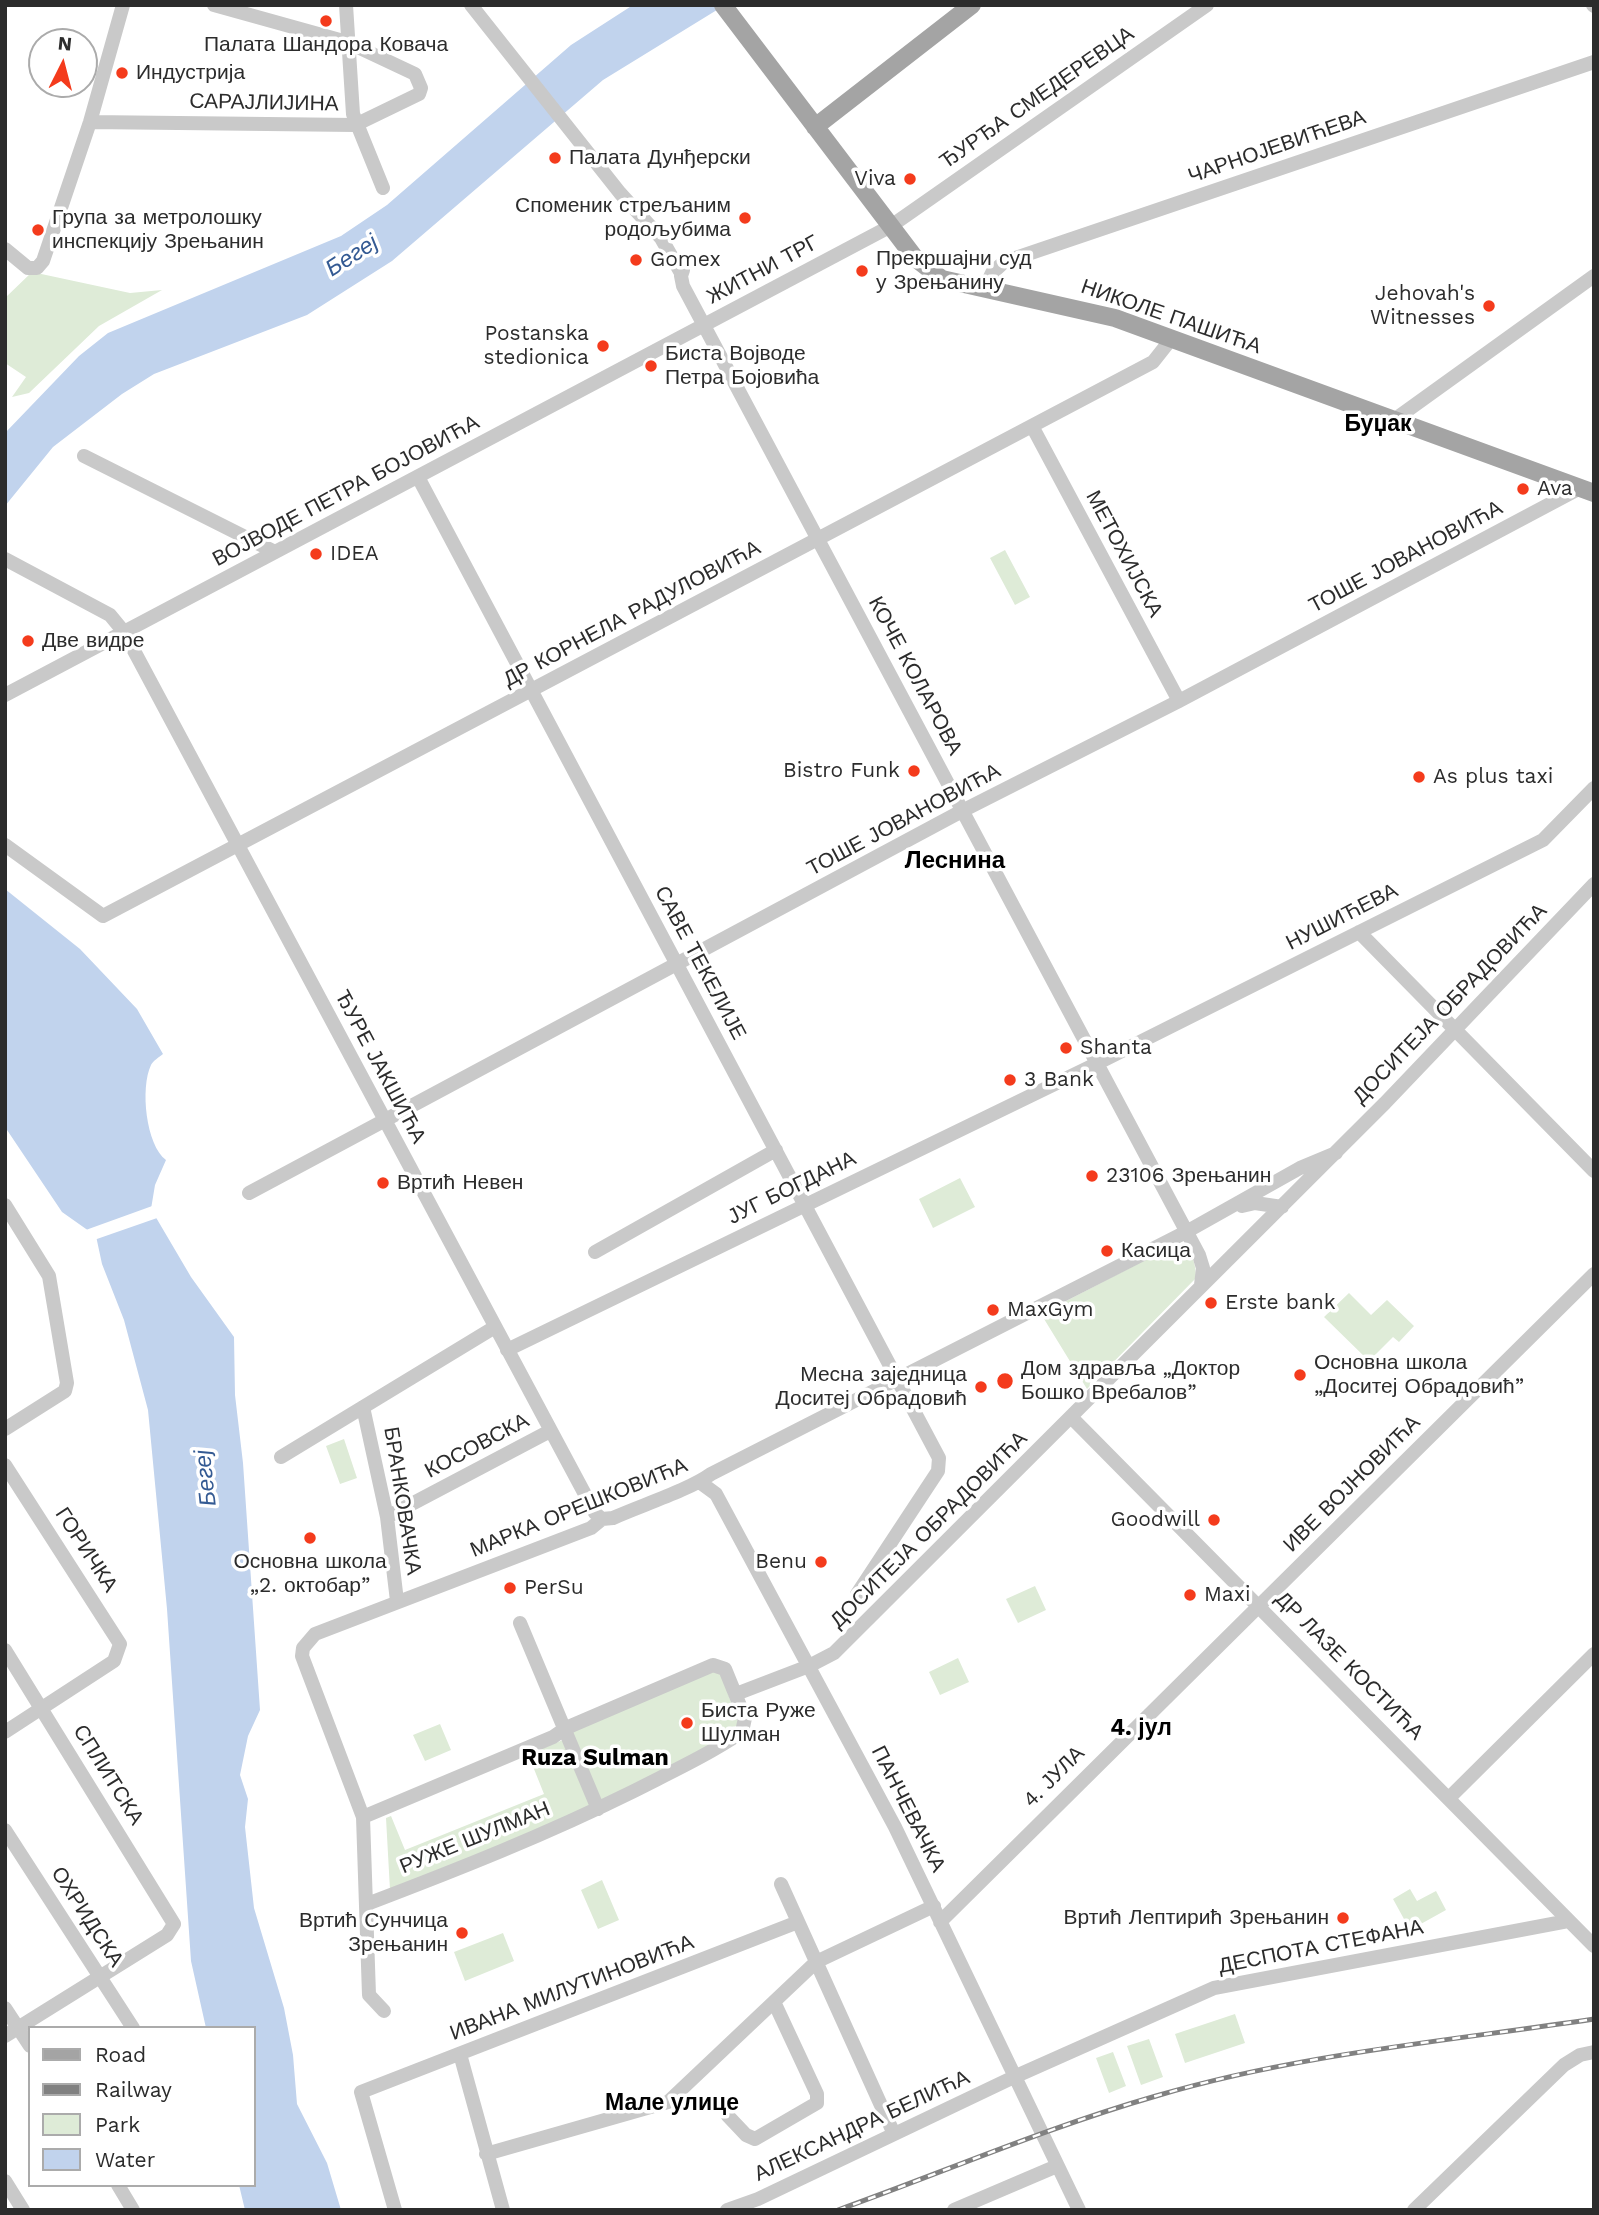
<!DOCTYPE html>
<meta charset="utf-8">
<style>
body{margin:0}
#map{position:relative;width:1599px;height:2215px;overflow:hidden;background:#fff;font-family:"Work Sans",sans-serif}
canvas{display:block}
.frame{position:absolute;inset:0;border:7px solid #2c2c2c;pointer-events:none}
.legend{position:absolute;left:28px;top:2026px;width:228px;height:161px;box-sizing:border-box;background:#fff;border:2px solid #ababab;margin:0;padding:9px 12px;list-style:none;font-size:21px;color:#2c2c2c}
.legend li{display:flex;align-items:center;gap:14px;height:35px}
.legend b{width:35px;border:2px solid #ababab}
.north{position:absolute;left:28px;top:28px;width:70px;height:70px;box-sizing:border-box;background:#fff;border:2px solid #ababab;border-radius:50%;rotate:6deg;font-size:19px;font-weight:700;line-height:28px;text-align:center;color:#2c2c2c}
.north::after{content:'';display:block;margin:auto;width:24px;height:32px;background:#f43b1c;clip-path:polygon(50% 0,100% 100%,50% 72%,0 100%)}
</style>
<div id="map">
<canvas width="1599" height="2215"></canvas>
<div class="frame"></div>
<ul class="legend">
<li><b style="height:9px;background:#a4a4a4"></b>Road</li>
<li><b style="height:9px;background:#818181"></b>Railway</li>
<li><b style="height:19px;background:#deebd7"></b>Park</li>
<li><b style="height:19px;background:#c1d3ed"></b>Water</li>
</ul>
<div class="north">N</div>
</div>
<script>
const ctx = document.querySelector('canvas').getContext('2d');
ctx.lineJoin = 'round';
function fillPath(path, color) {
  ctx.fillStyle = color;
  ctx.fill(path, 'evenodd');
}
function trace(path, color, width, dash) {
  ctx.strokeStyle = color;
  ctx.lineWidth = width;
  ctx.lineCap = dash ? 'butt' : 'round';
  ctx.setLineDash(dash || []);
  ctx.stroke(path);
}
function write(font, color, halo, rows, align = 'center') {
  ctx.font = font + ' "Work Sans",sans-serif';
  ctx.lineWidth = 7;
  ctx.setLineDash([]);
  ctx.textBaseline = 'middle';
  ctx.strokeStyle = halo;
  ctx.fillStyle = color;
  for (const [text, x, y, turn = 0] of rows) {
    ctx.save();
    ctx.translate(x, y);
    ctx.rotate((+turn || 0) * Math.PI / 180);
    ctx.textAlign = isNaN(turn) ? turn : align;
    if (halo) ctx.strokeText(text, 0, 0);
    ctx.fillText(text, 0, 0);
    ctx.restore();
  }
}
const green = new Path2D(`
 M32 272 130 293 162 290 99 326 29 393 12 397 26 377 5 363V298Z
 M1005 550 1030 597 1015 605 990 558Z
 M960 1178 975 1207 933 1228 919 1199Z
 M1178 1243C1192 1250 1196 1263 1196 1278L1087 1389 1041 1314Z
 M1349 1293 1371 1315 1387 1300 1414 1326 1399 1342 1393 1337 1369 1361 1324 1317Z
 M344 1439 357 1478 340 1484 326 1446Z
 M1035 1586 1046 1610 1018 1623 1006 1599Z
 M958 1658 969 1682 940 1695 929 1672Z
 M719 1669 739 1724 706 1749 600 1803 572 1732Z
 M440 1724 451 1750 425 1761 413 1735Z
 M568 1738 596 1808 390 1890 386 1818 391 1816 405 1850 544 1794 528 1754Z
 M602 1880 619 1920 598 1929 581 1890Z
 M1410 1889 1417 1901 1436 1891 1446 1910 1410 1930 1393 1899Z
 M503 1933 514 1961 465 1981 454 1952Z
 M1235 2014 1245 2043 1185 2063 1175 2034Z
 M1149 2039 1163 2077 1141 2085 1127 2046Z
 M1113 2052 1126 2086 1109 2093 1096 2058Z`);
const water = new Path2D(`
 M633 5H725L603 80 392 261 307 315 154 374 122 394 53 447 5 506V433L79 356 108 333 341 236 387 205 571 45Z
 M5 889 80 949 137 1009 163 1054C159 1057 153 1061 151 1065 140 1088 146 1145 166 1160L155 1185 151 1209 191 1277 234 1337 235 1395 243 1463 260 1710 248 1736 240 1775 248 1799 245 1827 254 1908 284 2008 293 2055 297 2104 327 2163 341 2210H245L239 2185H254V2028H206L191 1961 167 1609 148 1410 124 1320 102 1264 96 1236 62 1212 5 1127Z`);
const pier = new Path2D(`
 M155 1205 160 1217 94 1240 83 1231Z`);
const minor = new Path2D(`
 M346 5 353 114 383 188
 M471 5 620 193 661 238 681 273
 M1593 5 1594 6
 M90 122 355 125 419 94 421 88 415 74 347 42 214 5
 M5 249 28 268H37L43 261 90 122 123 5
 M683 270 681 276 683 286 1199 1255 1203 1268 1201 1285
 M985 288 992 273 1004 262 1594 62
 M1394 420 1594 276
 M1032 426 1179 701
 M84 456 275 552
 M418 477 939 1458 938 1471 857 1594
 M5 559 110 615 124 632 595 1513 602 1519
 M5 695 891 226 1207 5
 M5 845 103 916 1153 362 1172 338
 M1359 932 1594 1171
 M249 1193 962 811 1179 701 1580 488
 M5 1205 49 1276 67 1383 65 1391 5 1429
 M1242 1206 1255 1203 1282 1207
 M595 1252 776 1150
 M507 1350 1096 1064 1543 840 1594 788
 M363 1407 387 1517 397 1601
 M1072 1418 1594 1946
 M281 1457 495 1327
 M5 1465 120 1644 114 1661 5 1732
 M701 1483 716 1494 895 1827 1079 2210
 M387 1517 550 1431
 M520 1623 598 1809
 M5 1650 174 1924 167 1935 5 2036
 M736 1694 809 1666 834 1653 1385 1103 1594 884
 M1449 1798 1594 1654
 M363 1817 369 1995 384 2011
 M5 1830 133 2028
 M781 1884 894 2134
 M367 1904C459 1869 545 1835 634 1791 671 1772 708 1755 742 1732L745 1718 725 1669 713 1665 566 1728 553 1737 363 1817 302 1656 303 1648 315 1634 591 1528 602 1519 613 1518C642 1505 689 1490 711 1474L1186 1232 1300 1168 1336 1153
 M940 1922 1594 1274
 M5 2008 30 2046
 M460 2054 503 2210
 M728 2116 746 2135 755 2139 817 2103V2094L775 2004
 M486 2154 668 2102 816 1962 934 1906
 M5 2181 23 2210
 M118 2185 133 2210
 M395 2210 361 2092 798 1922
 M727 2210 758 2199 1014 2077 1214 1988 1568 1921
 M954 2210 1057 2166
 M1414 2210 1564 2065 1580 2055 1594 2052`);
const major = new Path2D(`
 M723 5 915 258 942 279 1115 318 1594 493
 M815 127 972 5`);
const rail = new Path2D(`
 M838 2210C944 2172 1048 2127 1156 2096 1298 2054 1448 2041 1594 2019`);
const markers = [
 [326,21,7,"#f43b1c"],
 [122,73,7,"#f43b1c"],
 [555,158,7,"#f43b1c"],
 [910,179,7,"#f43b1c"],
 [745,218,7,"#f43b1c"],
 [38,230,7,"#f43b1c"],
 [636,260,7,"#f43b1c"],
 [862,271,7,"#f43b1c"],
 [1489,306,7,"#f43b1c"],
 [603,346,7,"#f43b1c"],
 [651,366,7,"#f43b1c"],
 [1523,489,7,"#f43b1c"],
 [316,554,7,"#f43b1c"],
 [28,641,7,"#f43b1c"],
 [914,771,7,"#f43b1c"],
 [1419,777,7,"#f43b1c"],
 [1066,1048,7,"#f43b1c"],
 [1010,1080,7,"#f43b1c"],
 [1092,1176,7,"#f43b1c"],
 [383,1183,7,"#f43b1c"],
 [1107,1251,7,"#f43b1c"],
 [1211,1303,7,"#f43b1c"],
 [993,1310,7,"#f43b1c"],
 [1300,1375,7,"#f43b1c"],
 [1005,1381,9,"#f43b1c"],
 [981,1387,7,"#f43b1c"],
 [1214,1520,7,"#f43b1c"],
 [310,1538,7,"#f43b1c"],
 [821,1562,7,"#f43b1c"],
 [510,1588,7,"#f43b1c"],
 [1190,1595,7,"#f43b1c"],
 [687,1723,7,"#f43b1c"],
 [1343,1918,7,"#f43b1c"],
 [462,1933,7,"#f43b1c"]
];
const poiNames = [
 ["Палата Шандора Ковача",326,45,"center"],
 ["Индустрија",136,73],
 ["Палата Дунђерски",569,158],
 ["Viva",896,179,"right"],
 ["Споменик стрељаним",731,206,"right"],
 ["родољубима",731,230,"right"],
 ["Група за метролошку",52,218],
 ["инспекцију Зрењанин",52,242],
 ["Прекршајни суд",876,259],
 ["у Зрењанину",876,283],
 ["Gomex",650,260],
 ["Jehovah's",1475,294,"right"],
 ["Witnesses",1475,318,"right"],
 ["Postanska",589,334,"right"],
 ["stedionica",589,358,"right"],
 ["Биста Војводе",665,354],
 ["Петра Бојовића",665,378],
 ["Ava",1537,489],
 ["IDEA",330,554],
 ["Две видре",42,641],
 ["Bistro Funk",900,771,"right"],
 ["As plus taxi",1433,777],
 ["Shanta",1080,1048],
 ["3 Bank",1024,1080],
 ["23106 Зрењанин",1106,1176],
 ["Вртић Невен",397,1183],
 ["Касица",1121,1251],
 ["Erste bank",1225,1303],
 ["MaxGym",1007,1310],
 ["Основна школа",1314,1363],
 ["„Доситеј Обрадовић”",1314,1387],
 ["Дом здравља „Доктор",1021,1369],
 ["Бошко Вребалов”",1021,1393],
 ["Месна заједница",967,1375,"right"],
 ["Доситеј Обрадовић",967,1399,"right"],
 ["Goodwill",1200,1520,"right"],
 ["Основна школа",310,1562,"center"],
 ["„2. октобар”",310,1586,"center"],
 ["Benu",807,1562,"right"],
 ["PerSu",524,1588],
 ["Maxi",1204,1595],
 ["Биста Руже",701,1711],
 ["Шулман",701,1735],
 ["Вртић Лептирић Зрењанин",1329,1918,"right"],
 ["Вртић Сунчица",448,1921,"right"],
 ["Зрењанин",448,1945,"right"]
];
const streetNames = [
 ["ЂУРЂА СМЕДЕРЕВЦА",1037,98,-35],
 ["САРАЈЛИЈИНА",264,103,1],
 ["ЧАРНОЈЕВИЋЕВА",1277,147,-19],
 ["ЖИТНИ ТРГ",763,270,-28],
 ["НИКОЛЕ ПАШИЋА",1171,317,19],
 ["ВОЈВОДЕ ПЕТРА БОЈОВИЋА",346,491,-28],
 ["МЕТОХИЈСКА",1124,554,62],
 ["ТОШЕ ЈОВАНОВИЋА",1406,557,-28],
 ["ДР КОРНЕЛА РАДУЛОВИЋА",632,614,-28],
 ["КОЧЕ КОЛАРОВА",915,676,62],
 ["ТОШЕ ЈОВАНОВИЋА",904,820,-28],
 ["НУШИЋЕВА",1342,917,-27],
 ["САВЕ ТЕКЕЛИЈЕ",700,963,62],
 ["ДОСИТЕЈА ОБРАДОВИЋА",1450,1004,-46],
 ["ЂУРЕ ЈАКШИЋА",380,1067,62],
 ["ЈУГ БОГДАНА",792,1188,-26],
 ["КОСОВСКА",477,1446,-28],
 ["ИВЕ ВОЈНОВИЋА",1352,1484,-45],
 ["БРАНКОВАЧКА",402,1501,81],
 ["МАРКА ОРЕШКОВИЋА",579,1508,-22],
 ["ДОСИТЕЈА ОБРАДОВИЋА",929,1530,-45],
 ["ГОРИЧКА",86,1550,57],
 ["ДР ЛАЗЕ КОСТИЋА",1349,1666,45],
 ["СПЛИТСКА",108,1775,58],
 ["4. ЈУЛА",1054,1777,-45],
 ["ПАНЧЕВАЧКА",908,1809,63],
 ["РУЖЕ ШУЛМАН",475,1838,-22],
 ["ОХРИДСКА",87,1917,57],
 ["ДЕСПОТА СТЕФАНА",1321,1947,-11],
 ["ИВАНА МИЛУТИНОВИЋА",572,1988,-21],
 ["АЛЕКСАНДРА БЕЛИЋА",862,2126,-25]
];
const waterNames = [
 ["Бегеј",352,256,-33],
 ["Бегеј",206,1478,-96]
];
const neighbourhoodNames = [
 ["Буџак",1378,424],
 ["4. јул",1141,1728],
 ["Ruza Sulman",595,1758],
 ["Мале улице",672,2103]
];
const quarterNames = [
 ["Леснина",955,861]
];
fillPath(green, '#deebd7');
fillPath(water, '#c1d3ed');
fillPath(pier, '#fff');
trace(minor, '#c9c9c9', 14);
trace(major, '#a4a4a4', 18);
trace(rail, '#818181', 5);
trace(rail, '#fff', 2.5, [8]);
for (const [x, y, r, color] of markers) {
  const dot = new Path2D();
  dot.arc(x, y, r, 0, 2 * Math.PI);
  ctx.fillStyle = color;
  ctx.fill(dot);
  trace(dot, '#fff', 2.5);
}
write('21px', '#2c2c2c', '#fff', poiNames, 'left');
write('21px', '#2c2c2c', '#fff', streetNames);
write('italic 23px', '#345a93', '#fff', waterNames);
write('bold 23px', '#000', '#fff', neighbourhoodNames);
write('bold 24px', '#000', '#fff', quarterNames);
</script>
